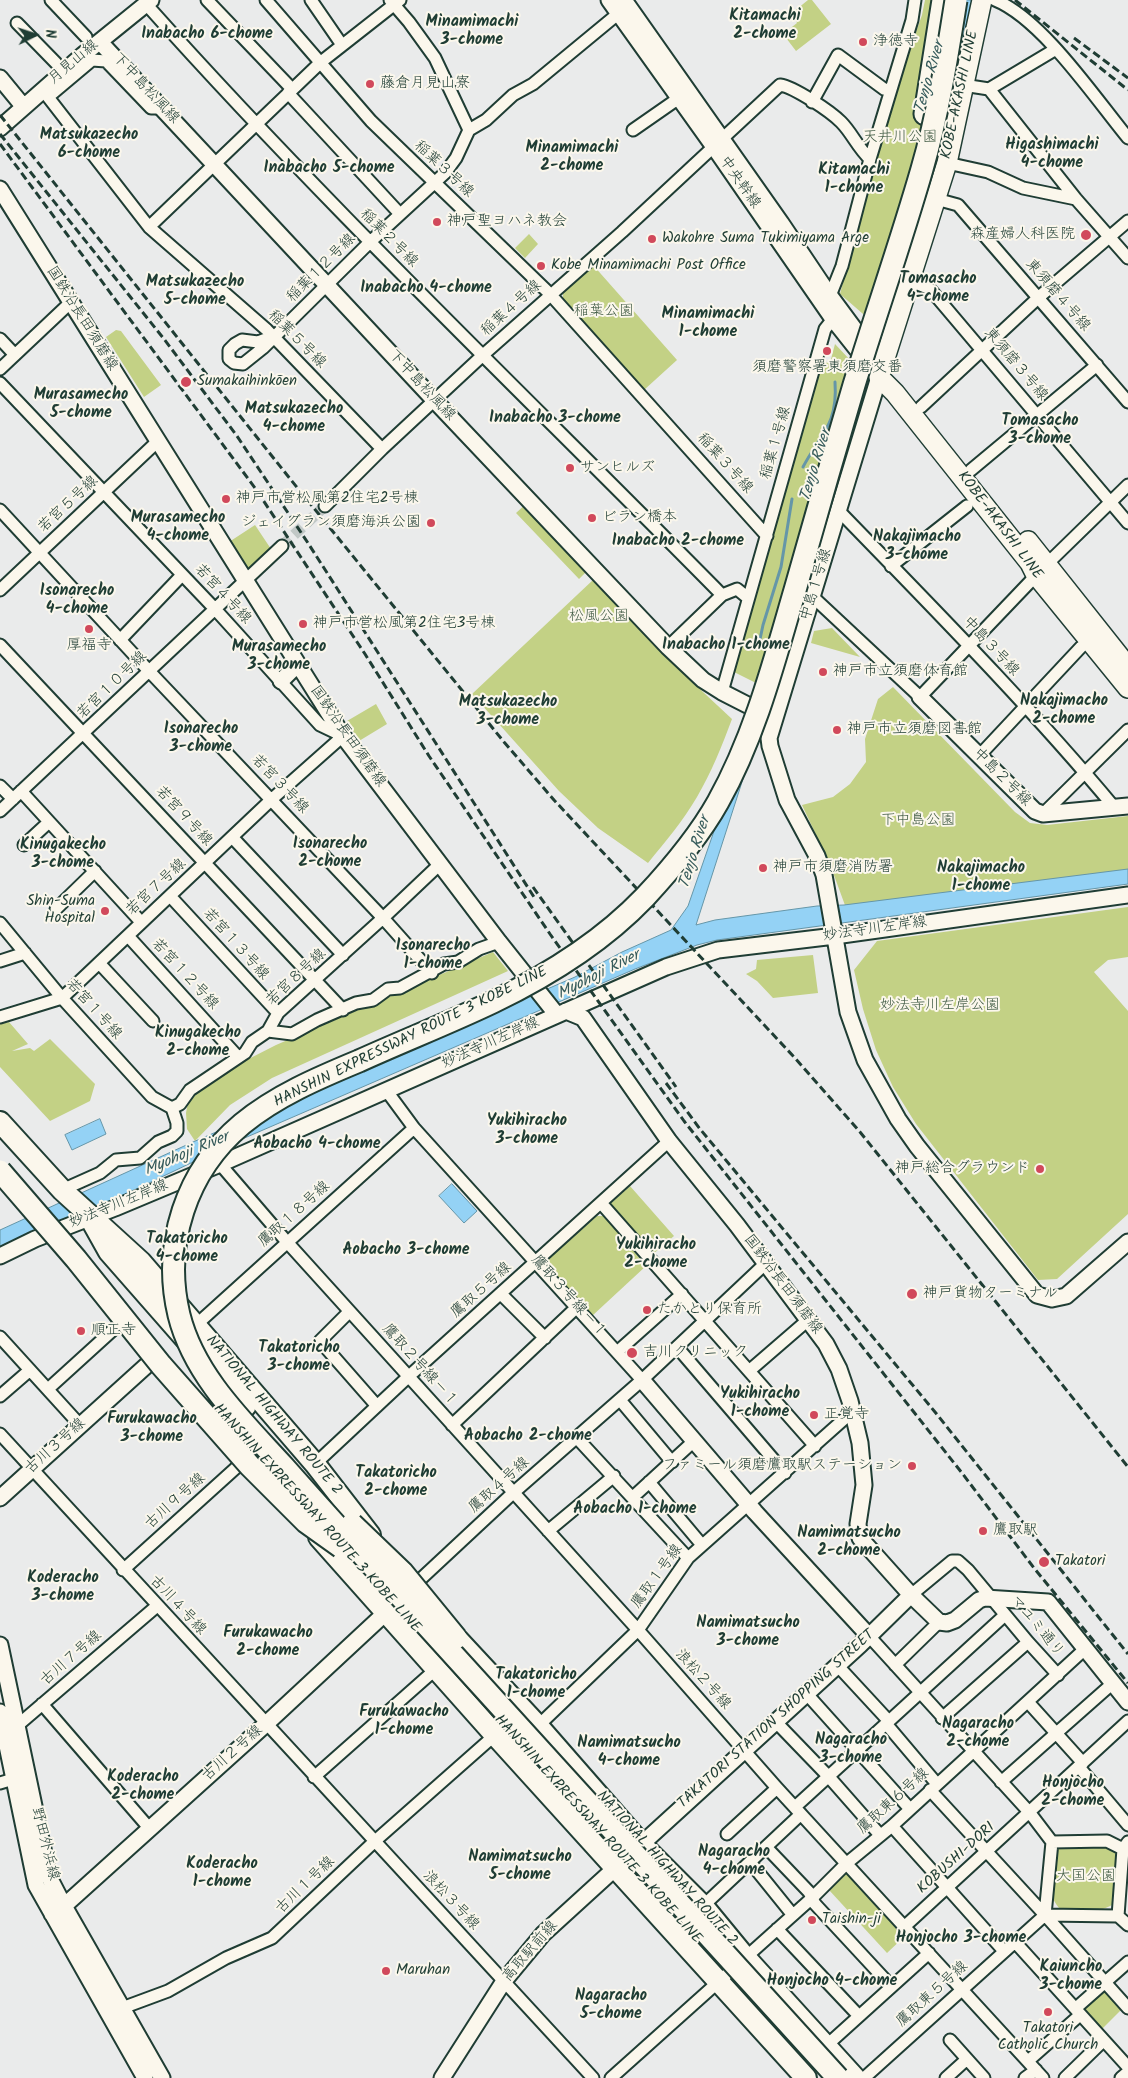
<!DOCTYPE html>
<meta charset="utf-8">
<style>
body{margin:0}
#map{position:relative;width:1128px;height:2078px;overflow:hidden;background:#eaebeb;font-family:Kalam,sans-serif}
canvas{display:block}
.north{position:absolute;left:10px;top:10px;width:50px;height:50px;-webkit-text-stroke:4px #fbf7ec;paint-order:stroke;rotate:86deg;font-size:14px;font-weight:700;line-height:20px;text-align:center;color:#1f3d34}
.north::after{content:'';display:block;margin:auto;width:18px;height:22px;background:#1f3d34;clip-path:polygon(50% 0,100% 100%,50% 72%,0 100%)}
</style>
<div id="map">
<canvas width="1128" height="2078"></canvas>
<div class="north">N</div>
</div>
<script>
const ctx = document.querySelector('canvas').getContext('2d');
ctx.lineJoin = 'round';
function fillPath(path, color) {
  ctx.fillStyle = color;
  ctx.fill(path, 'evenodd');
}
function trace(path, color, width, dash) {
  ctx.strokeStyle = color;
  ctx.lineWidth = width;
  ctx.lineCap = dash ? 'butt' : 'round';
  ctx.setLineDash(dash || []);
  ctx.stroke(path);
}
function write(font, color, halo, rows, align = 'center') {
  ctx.font = font + ' Kalam,"Klee One",sans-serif';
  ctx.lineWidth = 4;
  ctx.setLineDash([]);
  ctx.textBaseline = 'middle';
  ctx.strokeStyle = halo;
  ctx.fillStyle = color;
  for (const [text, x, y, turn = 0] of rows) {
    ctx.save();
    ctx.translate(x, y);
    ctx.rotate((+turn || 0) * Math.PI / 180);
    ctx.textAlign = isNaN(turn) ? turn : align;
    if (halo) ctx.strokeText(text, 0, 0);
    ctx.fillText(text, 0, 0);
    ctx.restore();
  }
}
const green = new Path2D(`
 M808 0H812L831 24 796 51 783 34 797 23 792 13Z
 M925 0H955L928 114 870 320 840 294 881 132 922 15Z
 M529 234 538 244 525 258 515 248Z
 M593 265 677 360 644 390 563 301V292Z
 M116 330 121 331 161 385 144 397 106 337Z
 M835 344 852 362 758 684 734 672 822 362 830 363Z
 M528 502 590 568 579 579 516 513Z
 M255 525 271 549 247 573 229 542Z
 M594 579 703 692 732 719C722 746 711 773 697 797 683 821 665 842 648 863L598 828 559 791 472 694Z
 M832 628 860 657 811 643 814 631Z
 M893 687 1015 812 1030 823 1047 825 1128 816V870L846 908 831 867 802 805 833 797 850 784 866 762 865 739 878 699Z
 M376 704 387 724 359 741 347 721Z
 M1128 907V957L1108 960 1094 972 1128 1011V1214L1057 1279 1038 1280 916 1124 893 1087 876 1050 863 1009 854 970 877 941Z
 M493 952 508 971 272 1078 230 1105 195 1141 187 1129 186 1113 188 1102 196 1092 229 1069 276 1045Z
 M813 955 818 993 773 998 757 981 746 974 756 969 757 960Z
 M9 1022 28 1044 12 1051 30 1048 34 1051 50 1039 95 1084 90 1101 50 1121 0 1067V1024Z
 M630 1186 674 1236 652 1255 609 1205Z
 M597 1216H604L646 1266 592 1316 547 1267V1260Z
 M1072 1845H1108L1119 1854 1116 1902C1101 1915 1079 1910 1060 1909 1049 1896 1052 1891 1055 1876 1056 1864 1052 1860 1058 1848Z
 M847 1873 905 1936 887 1953 829 1890Z
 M1102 1990 1109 1991 1124 2007 1101 2030 1085 2012V2007Z`);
const water = new Path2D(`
 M955 0H973L927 190 805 586 696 925 715 920 817 906 844 905 1128 869V884L717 940 697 945 635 969 233 1143 111 1201 0 1247V1230L193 1142 575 977 622 952 671 930 688 906 721 811 909 182Z
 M100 1119 106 1134 72 1150 65 1135Z
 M452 1184 477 1211 464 1223 439 1196Z`);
const stream = new Path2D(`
 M803 467C821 433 838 425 835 382
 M759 644 763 625 781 567 792 499`);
const minorTunnel = new Path2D(`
 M282 546 325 506`);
const minor = new Path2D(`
 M51 0 86 37
 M207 0 292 89
 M266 0 371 121 550 294 767 536
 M311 0 342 45
 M390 0 409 22 435 58 469 130
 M995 0C1042 19 1095 98 1128 138
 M146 4C329 209 529 399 722 595
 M17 23 56 63
 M963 85 989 89 1056 49
 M989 89 1076 199 1128 258
 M288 93 400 214
 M812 102 838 55 884 89 890 90
 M163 108H151L106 61 92 60 48 97 149 227 267 330 382 449
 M633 130 679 98
 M947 163 988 172 1023 188 1076 199
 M936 199 958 205 1128 402
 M149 227 321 62 400 0
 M910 281 930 289 1128 523
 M830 296 842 266 870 159 912 20 915 0
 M274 336 258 342 242 340 235 344 229 350V359L234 363 243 364 263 348 370 242 445 173 456 158 469 130 486 120 513 95 533 84 619 13
 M0 339 15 355
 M0 369 70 303
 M0 383 215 609 320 725 343 736 272 799 62 998 0 1017
 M921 407 1039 297 1128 221
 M971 470 1097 365
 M325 506 382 449 483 355 622 232 780 85C794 87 830 111 841 122 852 133 858 148 870 159
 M0 510 149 671 383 918 432 973
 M839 511C933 608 1028 704 1114 807
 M891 566 967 506
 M0 590 158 441
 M813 597 920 697 1047 564 1128 485
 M120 640 182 575
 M0 645 343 1010
 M668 647 722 595 737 589 748 598
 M722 692 825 329 833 319
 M979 756 1081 647
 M0 786 13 799
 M21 791 141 922
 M0 811 282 546
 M1043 814 1128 730
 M232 837 343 955
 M24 845 49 822
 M170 896 278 1013
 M56 909 95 871
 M0 923 62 998 152 1097 172 1108
 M128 936 238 1057
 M0 961 25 953
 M99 963 153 1021
 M268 1031 292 1034 317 1020 356 1003 373 1000 388 989 400 988 444 964 458 962 479 949 499 942
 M386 1090 414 1128 642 1380
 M172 1108 180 1104 190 1090 245 1053 252 1042 268 1031 278 1013 383 918 440 864
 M220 1164 287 1242 638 1630 777 1788 1043 2078
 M62 1190 100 1173 116 1160 140 1158 158 1142 172 1136 177 1131V1123L172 1108
 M601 1203 815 1446
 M501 1294 545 1338
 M349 1312 320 1341 377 1406
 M196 1325 414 1128
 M0 1337 80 1425
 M677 1347 785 1473
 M617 1352 682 1294
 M749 1371 808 1320
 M48 1389 125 1319
 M0 1396 30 1370
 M620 1400 672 1462
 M452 1425 577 1307
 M0 1434 593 2078
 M577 1438 688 1558
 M315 1464 408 1377 669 1141
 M649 1482 702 1545
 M633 1497 694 1441
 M548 1531 614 1476
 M123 1570 248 1457
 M410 1589 513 1493 642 1380 766 1263
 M911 1595 952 1561H958L968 1570 1028 1642 1058 1675
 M869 1636 1030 1813 1052 1842 1045 1915
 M837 1665 886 1718 888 1726 937 1784
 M895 1665 939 1622
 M806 1693 910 1809
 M1028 1702 1083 1763
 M42 1704 150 1829
 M942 1718 1028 1642
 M775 1721 829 1777 880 1835
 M538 1726 638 1630 688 1558 852 1412
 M10 1727 18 1725 157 1606
 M1079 1767 1128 1825
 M314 1777 436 1669
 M1001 1782 1113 1683
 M0 1783 20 1777
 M930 1790 1045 1915 1128 2008
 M795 1807 1005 1615
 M892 1826 1004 1951
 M727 1834 777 1788
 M1052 1842 1107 1841 1123 1849
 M766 1847 809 1892 815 1904 891 1986
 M750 1862 792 1914
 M703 1906 801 1814
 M1118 1916 1128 1925
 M904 1927 1128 1721
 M777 1929 859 2016
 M1015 1942 1128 2067
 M1076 2008 1128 1962
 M114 2011 168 1991 226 1958 272 1938 375 1841 495 1735
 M950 2040 984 2078
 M826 2046 929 1953
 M1028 2061 1080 2015
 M611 2078 812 1898 847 1863 892 1826 1086 1648
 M864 2078 1045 1915 1118 1916 1123 1849 1128 1842
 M946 2078 967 2059
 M1025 2078 1036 2070
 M1065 2078 1103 2041
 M1121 2078 1128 2072`);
const tertiary = new Path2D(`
 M609 0 714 147 833 319 879 377 769 738 770 746 787 800 817 856 824 875 848 1012 865 1060 898 1119 917 1146 1037 1295 1052 1299 1066 1296 1128 1242
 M624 0 781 223 830 296 864 342 872 349
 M100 42 435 401 668 647 703 680 722 692 767 715
 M0 78 23 106
 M0 128 83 55 151 0
 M0 189 343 736 499 942 557 1015
 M281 681 298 664
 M920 697 1035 811 1043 814 1128 806
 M566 1011 583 1018 669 1141 737 1225 826 1344 839 1369 850 1401 860 1443 864 1485 858 1524 860 1538 911 1595 939 1622 947 1623 955 1620 979 1600 985 1598 1048 1602 1128 1702
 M0 1256 35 1239 115 1208 220 1164 666 967 718 950 835 936 1128 895
 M642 1380 755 1512 869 1636
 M0 1498 157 1356
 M0 1645 49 1877 64 1906 162 2078
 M0 1712 36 1885 145 2078
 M52 1914 64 1906 266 1724 394 1605
 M442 2078 504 1981 543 1934 860 1645 911 1595`);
const primary = new Path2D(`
 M982 0 947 163 879 377 895 393 1030 563 1036 575 1128 688
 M1028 541 1128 667`);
const trunk = new Path2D(`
 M0 1122 62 1190 141 1262 315 1464 370 1535
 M319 1537 495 1735 806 2078
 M446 1627 538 1726 642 1845 703 1906 745 1957 855 2078`);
const motorway = new Path2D(`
 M925 114 943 0
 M90 1217 109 1251 245 1406`);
const rail = new Path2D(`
 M1015 0 1128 90
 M1074 38 1128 78
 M0 115 291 480 504 742 554 800 795 1058 860 1132 1128 1467
 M0 134 164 339 237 436 308 543 534 897
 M0 144 255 488 365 654 429 756 550 934 684 1121 962 1473 1034 1568 1128 1683
 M533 887 676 1087
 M666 1083 700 1129 935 1412 1128 1654`);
const motorwayBridge = new Path2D(`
 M0 1171 76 1259 161 1365 250 1466 306 1522 341 1547
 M352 1524 402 1572 456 1638
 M838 2078C692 1917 546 1756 400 1596 361 1553 322 1510 284 1467 244 1423 194 1376 179 1315 162 1244 186 1171 242 1124 276 1096 318 1078 359 1061 403 1041 449 1023 493 1002 549 975 602 942 645 897 672 868 699 836 718 802 755 736 774 662 795 590 814 522 834 453 854 385 876 313 901 242 922 169 938 114 947 57 956 0`);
const markers = [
 [863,42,5,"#d1495b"],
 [370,84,5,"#d1495b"],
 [437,222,5,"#d1495b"],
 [1086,235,6,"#d1495b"],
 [652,239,5,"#d1495b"],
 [541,266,5,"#d1495b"],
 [827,351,5,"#d1495b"],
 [186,382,6,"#d1495b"],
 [570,468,5,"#d1495b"],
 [226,499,5,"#d1495b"],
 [592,518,5,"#d1495b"],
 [431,523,5,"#d1495b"],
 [303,624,5,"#d1495b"],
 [89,629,5,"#d1495b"],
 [823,672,5,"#d1495b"],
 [837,730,5,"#d1495b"],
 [763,868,5,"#d1495b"],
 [105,911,5,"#d1495b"],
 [1040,1169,5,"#d1495b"],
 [912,1294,6,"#d1495b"],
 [647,1310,5,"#d1495b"],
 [81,1331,5,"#d1495b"],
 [632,1353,6,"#d1495b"],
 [814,1415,5,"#d1495b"],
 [912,1466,5,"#d1495b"],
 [983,1531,5,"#d1495b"],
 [1044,1562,6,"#d1495b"],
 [812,1920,5,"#d1495b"],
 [386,1971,5,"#d1495b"],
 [1048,2012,5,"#d1495b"]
];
const poiNames = [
 ["浄徳寺",873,42],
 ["藤倉月見山寮",380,84],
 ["神戸聖ヨハネ教会",447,222],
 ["森産婦人科医院",1075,235,"right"],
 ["Wakohre Suma Tukimiyama Arge",662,239],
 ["Kobe Minamimachi Post Office",551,266],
 ["須磨警察署東須磨交番",827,368,"center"],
 ["Sumakaihinkōen",197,382],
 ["サンヒルズ",580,468],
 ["神戸市営松風第2住宅2号棟",236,499],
 ["ビラン橋本",602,518],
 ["ジェイグラン須磨海浜公園",421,523,"right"],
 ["神戸市営松風第2住宅3号棟",313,624],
 ["厚福寺",89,646,"center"],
 ["神戸市立須磨体育館",833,672],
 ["神戸市立須磨図書館",847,730],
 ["神戸市須磨消防署",773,868],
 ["Shin-Suma",95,902,"right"],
 ["Hospital",95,919,"right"],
 ["神戸総合グラウンド",1030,1169,"right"],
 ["神戸貨物ターミナル",923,1294],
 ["たかとり保育所",657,1310],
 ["順正寺",91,1331],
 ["吉川クリニック",643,1353],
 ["正覚寺",824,1415],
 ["ファミール須磨鷹取駅ステーション",902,1466,"right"],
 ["鷹取駅",993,1531],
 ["Takatori",1055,1562],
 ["Taishin-ji",822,1920],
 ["Maruhan",396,1971],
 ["Takatori",1048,2029,"center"],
 ["Catholic Church",1048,2046,"center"]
];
const streetNames = [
 ["月見山線",74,63,-40],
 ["下中島松風線",145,89,47],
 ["KOBE-AKASHI LINE",961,95,-78],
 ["稲葉３号線",443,170,43],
 ["中央幹線",739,183,55],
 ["稲葉２号線",388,239,45],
 ["稲葉１２号線",322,269,-45],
 ["東須磨４号線",1057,296,49],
 ["稲葉４号線",512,309,-42],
 ["国鉄沿長田須磨線",81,319,58],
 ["稲葉５号線",296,340,45],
 ["東須磨３号線",1015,365,50],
 ["下中島松風線",421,386,47],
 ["稲葉１号線",777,443,-74],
 ["稲葉３号線",724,464,48],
 ["若宮５号線",69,505,-43],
 ["KOBE-AKASHI LINE",999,526,53],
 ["中島１号線",817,585,-73],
 ["若宮４号線",222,595,47],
 ["中島３号線",990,647,47],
 ["若宮１０号線",113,686,-44],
 ["国鉄沿長田須磨線",347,737,55],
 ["中島２号線",1001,778,45],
 ["若宮３号線",279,785,46],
 ["若宮９号線",183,817,47],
 ["若宮７号線",157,888,-43],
 ["妙法寺川左岸線",875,930,-8],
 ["若宮１３号線",235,945,48],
 ["若宮１２号線",184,975,47],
 ["若宮８号線",297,978,-43],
 ["若宮１号線",93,1010,48],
 ["HANSHIN EXPRESSWAY ROUTE 3 KOBE LINE",411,1038,-26],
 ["妙法寺川左岸線",491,1044,-24],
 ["妙法寺川左岸線",119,1205,-22],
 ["鷹取１８号線",295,1215,-42],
 ["国鉄沿長田須磨線",782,1285,53],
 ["鷹取５号線",482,1291,-42],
 ["鷹取３号線－１",568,1297,48],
 ["鷹取２号線－１",419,1366,48],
 ["NATIONAL HIGHWAY ROUTE 2",273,1416,50],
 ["古川３号線",56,1447,-42],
 ["鷹取４号線",500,1486,-42],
 ["古川９号線",176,1502,-42],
 ["HANSHIN EXPRESSWAY ROUTE 3 KOBE LINE",316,1519,48],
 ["鷹取１号線",658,1577,-54],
 ["古川４号線",177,1606,47],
 ["マユミ通り",1036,1627,50],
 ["古川７号線",72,1659,-41],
 ["浪松２号線",702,1680,48],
 ["TAKATORI STATION SHOPPING STREET",777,1720,-42],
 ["古川２号線",233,1754,-42],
 ["鷹取東６号線",894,1802,-42],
 ["HANSHIN EXPRESSWAY ROUTE 3 KOBE LINE",597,1830,48],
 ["野田外浜線",44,1844,76],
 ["KOBUSHI-DORI",957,1859,-42],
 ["NATIONAL HIGHWAY ROUTE 2",666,1869,48],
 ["古川１号線",306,1886,-44],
 ["浪松３号線",450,1901,47],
 ["高取駅前線",531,1952,-49],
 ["鷹取東５号線",933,1995,-42]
];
const parkNames = [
 ["天井川公園",900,138],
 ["稲葉公園",604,312],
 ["松風公園",599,617],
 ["下中島公園",918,821],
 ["妙法寺川左岸公園",940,1006],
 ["大国公園",1086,1877]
];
const neighbourhoodNames = [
 ["Kitamachi",765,17],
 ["2-chome",765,35],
 ["Minamimachi",472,23],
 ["3-chome",472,41],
 ["Inabacho 6-chome",207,35],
 ["Matsukazecho",89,136],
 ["6-chome",89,154],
 ["Higashimachi",1052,146],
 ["4-chome",1052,164],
 ["Minamimachi",572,149],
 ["2-chome",572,167],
 ["Inabacho 5-chome",329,169],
 ["Kitamachi",854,171],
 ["1-chome",854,189],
 ["Tomasacho",938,280],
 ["4-chome",938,298],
 ["Matsukazecho",195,283],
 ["5-chome",195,301],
 ["Inabacho 4-chome",426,289],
 ["Minamimachi",708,315],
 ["1-chome",708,333],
 ["Murasamecho",81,396],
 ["5-chome",81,414],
 ["Matsukazecho",294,410],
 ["4-chome",294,428],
 ["Inabacho 3-chome",555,419],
 ["Tomasacho",1040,422],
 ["3-chome",1040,440],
 ["Murasamecho",178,519],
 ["4-chome",178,537],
 ["Nakajimacho",917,538],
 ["3-chome",917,556],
 ["Inabacho 2-chome",678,542],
 ["Isonarecho",77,592],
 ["4-chome",77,610],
 ["Inabacho 1-chome",726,646],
 ["Murasamecho",279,648],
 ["3-chome",279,666],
 ["Nakajimacho",1064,702],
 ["2-chome",1064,720],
 ["Matsukazecho",508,703],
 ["3-chome",508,721],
 ["Isonarecho",201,730],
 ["3-chome",201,748],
 ["Isonarecho",330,845],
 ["2-chome",330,863],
 ["Kinugakecho",63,846],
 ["3-chome",63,864],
 ["Nakajimacho",981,869],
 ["1-chome",981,887],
 ["Isonarecho",433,947],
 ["1-chome",433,965],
 ["Kinugakecho",198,1034],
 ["2-chome",198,1052],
 ["Yukihiracho",527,1122],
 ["3-chome",527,1140],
 ["Aobacho 4-chome",317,1145],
 ["Takatoricho",187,1240],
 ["4-chome",187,1258],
 ["Yukihiracho",656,1246],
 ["2-chome",656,1264],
 ["Aobacho 3-chome",406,1251],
 ["Takatoricho",299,1349],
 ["3-chome",299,1367],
 ["Yukihiracho",760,1395],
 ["1-chome",760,1413],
 ["Furukawacho",152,1420],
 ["3-chome",152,1438],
 ["Aobacho 2-chome",528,1437],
 ["Takatoricho",396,1474],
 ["2-chome",396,1492],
 ["Aobacho 1-chome",635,1510],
 ["Namimatsucho",849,1534],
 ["2-chome",849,1552],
 ["Koderacho",63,1579],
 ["3-chome",63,1597],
 ["Namimatsucho",748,1624],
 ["3-chome",748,1642],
 ["Furukawacho",268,1634],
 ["2-chome",268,1652],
 ["Takatoricho",536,1676],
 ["1-chome",536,1694],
 ["Furukawacho",404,1713],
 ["1-chome",404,1731],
 ["Nagaracho",978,1725],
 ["2-chome",978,1743],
 ["Nagaracho",851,1741],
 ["3-chome",851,1759],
 ["Namimatsucho",629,1744],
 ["4-chome",629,1762],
 ["Koderacho",143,1778],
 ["2-chome",143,1796],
 ["Honjocho",1073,1784],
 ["2-chome",1073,1802],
 ["Nagaracho",734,1853],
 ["4-chome",734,1871],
 ["Namimatsucho",520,1858],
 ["5-chome",520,1876],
 ["Koderacho",222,1865],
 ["1-chome",222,1883],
 ["Honjocho 3-chome",961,1939],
 ["Kaiuncho",1071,1968],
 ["3-chome",1071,1986],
 ["Honjocho 4-chome",832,1982],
 ["Nagaracho",611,1997],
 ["5-chome",611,2015]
];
const waterNames = [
 ["Tenjo River",931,78,-74],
 ["Tenjo River",817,466,-73],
 ["Tenjo River",696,853,-73],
 ["Myohoji River",599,976,-27],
 ["Myohoji River",187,1155,-23]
];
fillPath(green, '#c3d185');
fillPath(water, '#94d2f5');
trace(water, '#6596a8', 1);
trace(stream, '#6596a8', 3);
trace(minorTunnel, '#c1c8c6', 11, [11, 5.5]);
trace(minor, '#1f3d34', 15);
trace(tertiary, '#1f3d34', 19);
trace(primary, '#1f3d34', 22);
trace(trunk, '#1f3d34', 24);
trace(motorway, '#1f3d34', 25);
trace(minor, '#fbf7ec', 11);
trace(tertiary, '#fbf7ec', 15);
trace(primary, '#fbf7ec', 19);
trace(trunk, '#fbf7ec', 20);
trace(motorway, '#fbf7ec', 21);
trace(rail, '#1f3d34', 3, [8, 4]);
trace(motorwayBridge, '#1f3d34', 25, []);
trace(motorwayBridge, '#fbf7ec', 21);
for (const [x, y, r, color] of markers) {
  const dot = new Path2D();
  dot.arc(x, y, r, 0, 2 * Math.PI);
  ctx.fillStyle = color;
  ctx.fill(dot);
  trace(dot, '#fbf7ec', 2);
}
write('15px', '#1f3d34', '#fbf7ec', poiNames, 'left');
write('15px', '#1f3d34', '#fbf7ec', streetNames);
write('15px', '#405b44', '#fbf7ec', parkNames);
write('bold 16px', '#1f3d34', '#fbf7ec', neighbourhoodNames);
write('italic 16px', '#365b5b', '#fbf7ec', waterNames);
</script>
